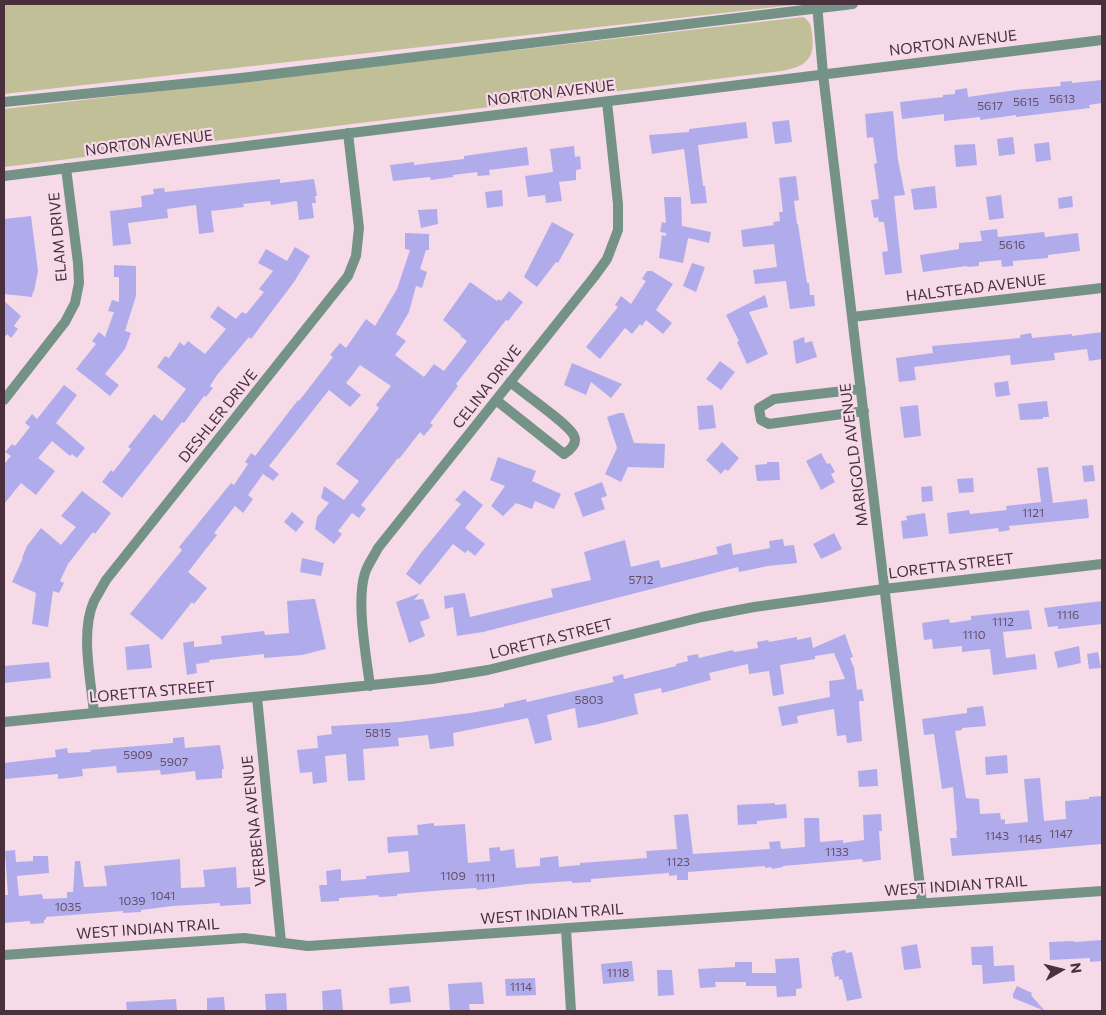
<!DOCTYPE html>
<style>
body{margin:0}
#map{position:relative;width:1106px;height:1015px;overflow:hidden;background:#f6dae8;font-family:Commissioner,sans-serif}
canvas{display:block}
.frame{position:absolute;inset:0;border:5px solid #4a2f3d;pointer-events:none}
.north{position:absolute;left:1036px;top:945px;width:50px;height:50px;-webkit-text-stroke:4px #f6dae8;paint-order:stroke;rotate:82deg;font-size:14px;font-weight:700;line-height:20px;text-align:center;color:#4a2f3d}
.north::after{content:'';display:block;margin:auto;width:18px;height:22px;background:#4a2f3d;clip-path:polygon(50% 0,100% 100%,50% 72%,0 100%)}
</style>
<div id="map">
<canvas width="1106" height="1015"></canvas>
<div class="frame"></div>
<div class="north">N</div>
</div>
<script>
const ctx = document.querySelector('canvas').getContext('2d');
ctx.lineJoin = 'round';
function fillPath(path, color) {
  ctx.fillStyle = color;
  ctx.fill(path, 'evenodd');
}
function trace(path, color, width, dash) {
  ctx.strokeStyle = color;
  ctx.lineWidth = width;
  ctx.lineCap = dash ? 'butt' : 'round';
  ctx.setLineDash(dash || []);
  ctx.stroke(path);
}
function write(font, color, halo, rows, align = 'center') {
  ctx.font = font + ' Commissioner,sans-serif';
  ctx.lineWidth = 4.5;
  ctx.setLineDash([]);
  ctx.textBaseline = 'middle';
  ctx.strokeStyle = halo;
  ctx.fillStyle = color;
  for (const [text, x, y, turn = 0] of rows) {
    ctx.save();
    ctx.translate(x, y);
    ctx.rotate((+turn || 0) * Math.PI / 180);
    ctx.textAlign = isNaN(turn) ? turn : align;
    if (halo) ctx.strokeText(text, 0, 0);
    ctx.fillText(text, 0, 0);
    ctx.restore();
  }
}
const green = new Path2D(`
 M4 4H803L4 94Z
 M803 17C811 22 811 26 812 34 816 60 804 67 781 71L4 167V109Z`);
const building = new Path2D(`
 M1102 80V103L1089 105 1090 108 1016 117V115L980 120V117L944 121V114L902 119 900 102 943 97V95L955 94V90L967 88 968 97 1016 90 1061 86 1060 82 1072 81V83Z
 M893 111 898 160 905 195 894 196 902 273 885 275 882 252 888 251 884 222H879L878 217 874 218 871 200 879 199 874 164 877 163 873 137 867 138 865 114Z
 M789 120 792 142 775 144 772 122Z
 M746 122 748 138 698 145 703 186H705L707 203 691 204 684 149 652 154 649 135 689 132V129Z
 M1013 137 1015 154 999 156 997 139Z
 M1049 142 1051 160 1036 162 1034 144Z
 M975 144 977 165 956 167 954 145Z
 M574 146 575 157 580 156 581 169 576 170V180L559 182 562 201 546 203 545 195 528 197 525 176 553 172 550 149Z
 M527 147 529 165 489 170 490 175 478 176 477 172 453 175V177L431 180 430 177 393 181 390 165 414 162V165L464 159V156Z
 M796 176 799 200 794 201 797 224H798L807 283H809L810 295H814L815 306 790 309 786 281 755 284 753 270 777 267 774 244 743 247 741 230 774 225 773 222 780 221 779 212H783L779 178Z
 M280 179V183L314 179 317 196H315L316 203H312L314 218 299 220 297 201 271 205 270 201 243 204 244 207 211 211 214 232 199 234 196 205 167 209 168 218 128 223 131 244 113 246 110 211 142 207 141 196 154 194 153 189 164 188 165 192Z
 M935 186 937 208 914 210 911 189Z
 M502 190 503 206 487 208 485 192Z
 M1001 195 1004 218 989 220 986 197Z
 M1072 196 1073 207 1059 209 1058 198Z
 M664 197H681L682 226 711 232 709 243 688 238 683 263 659 258 662 235 666 236V233L660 232 662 222 666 223Z
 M437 209 438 224 421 228 418 210Z
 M31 216 38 271 34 292 33 291 32 297 4 294V219Z
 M552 222 574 234 558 263 556 262 537 287 524 277Z
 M997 229 998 237 1044 232 1045 237 1078 233 1080 251 1048 255V258L1013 261V266L1002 267 1001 260 979 262V266L967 267V266L923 272 920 255 959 249V243L982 241 980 231Z
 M405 233 429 234V250H426L420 269 427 272 422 288 416 286 409 312 396 334 406 341 395 355 424 377 434 364 444 371 467 341 460 336 461 335 443 320 470 282 497 301 499 299 501 301 509 291 523 302 508 321 506 320 456 384 458 386 430 423 433 425 424 436 420 432 399 459 398 458 361 505 366 509 359 518 352 513 338 531 342 534 334 544 315 529 317 517 329 503 321 498 324 486 344 500 359 481 336 464 379 408 376 405 391 386 360 365 346 383 361 395 350 407 329 390 269 466 279 474 273 481 263 474 248 495 253 499 243 513 235 506 214 533 217 535 188 572 207 588 194 604 192 602 162 640 130 614 182 550 179 547 231 483 234 485 248 464 245 462 251 453 255 456 298 400 299 401 333 357 330 355 340 343 346 348 366 319 375 326 397 289 410 250 405 249Z
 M295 247 310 256 294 282 251 339 249 337 217 375 210 386 213 388 206 397 204 396 184 423 182 422 122 498 102 482 111 470 113 472 131 449 128 447 154 414 162 421 186 389 157 367 165 356 169 358 180 342 184 346 188 341 205 354 226 329 210 317 218 306 236 319 242 312 246 314 264 292 259 289 273 271 258 263 266 249 287 261Z
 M692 263 705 267 696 292 683 286Z
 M114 265 136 266V296L125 331 131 333 125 349 105 374 119 385 110 396 76 369 96 344 92 341 99 332 105 337 114 312 108 311 112 300 119 302V277H114Z
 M647 271H652L673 284 656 310 672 323 663 334 646 320 642 326 640 324 632 334 625 328 600 359 586 347 618 307 615 305 621 296 631 304 646 281 642 279Z
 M765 295 768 307 749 312 768 354 747 364 737 342 739 341 726 315Z
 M4 301 21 316 14 326 18 329 11 338 7 334 4 338Z
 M1102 332V359L1089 361 1087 349 1054 353 1055 360 1011 365 1010 355 914 367 916 380 899 382 896 358 933 353 932 346 1020 338V335L1031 333 1032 338 1072 334V336Z
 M804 337 805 343 812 341 817 357 796 364 793 341Z
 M720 361 735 372 721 390 706 379Z
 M572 363 622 384 611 398 591 382 586 395 564 385Z
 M1008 381 1010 395 996 397 994 383Z
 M64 385 77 395 56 423 85 448 77 458 72 454 70 456 52 441 38 458 55 471 36 495 21 483 4 504V464L11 456 5 452 12 444 15 446 30 427 25 423 32 414 37 419Z
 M1047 401 1049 417H1043V419L1020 420 1018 404Z
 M713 405 716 428 699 430 697 406Z
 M918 405 921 436 904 438 900 407Z
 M619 413H624L634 443 665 444 664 468 628 467 621 482 605 474 617 448 607 417Z
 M722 442 739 458 728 471 725 469 721 474 706 460Z
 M821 453 827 464 830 463 835 472 831 474 835 482 821 490 806 461Z
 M498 457 536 471 532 481 561 494 554 509 535 501 532 509 516 503 503 516 491 506 505 486 490 480Z
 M767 462H779L780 480 757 481 755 465 767 464Z
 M1093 465 1095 481 1084 482 1082 466Z
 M1048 467 1053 503 1087 499 1089 518 1009 526 1010 530 999 532 998 528 949 534 947 513 969 510 970 514 1007 510 1006 506 1041 502 1037 468Z
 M973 478 974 492 959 493 957 479Z
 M602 482 607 496 601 498 605 509 583 517 574 493Z
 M932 486 933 501 922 502 921 487Z
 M464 490 483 505 465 528 485 544 475 556 468 550 465 553 453 544 420 585 406 574 420 554 461 504 455 500Z
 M82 491 111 513 95 534 93 532 68 564 60 581 64 583 59 593 53 591 48 627 32 624 36 593 12 582 23 558H22L27 546 41 528 61 545 76 527 61 516Z
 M292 512 304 522 296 532 284 522Z
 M925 513 928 536 903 539 901 521 907 520 906 516Z
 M834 533 842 549 821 559 813 544Z
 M783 539 784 546 794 545 797 563 768 566 739 572 738 567 483 632 457 636 453 607 445 609 444 596 465 593 470 617 553 597 551 589 591 580 584 552 625 540 631 567 659 560 661 568 718 554 716 547 731 543 733 555 770 548 769 541Z
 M302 558 324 563 321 576 300 572Z
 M420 593 414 600 423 599 430 618 420 622 425 636 409 643 396 602Z
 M313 599H315L326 649 302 655 264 658V654L209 660 210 662 196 664 197 673 187 675 183 643 194 641V647L222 644 221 636 264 631 265 635 289 633 287 601Z
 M1102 601V624L1058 629V626L1048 627 1044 608Z
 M1029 610 1032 629 1003 632 1006 658 1035 654 1037 669 993 675 990 649 962 652V646L933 649 932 639 924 640 922 623 949 619 950 623 971 620V616Z
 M845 634 853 657 850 658 854 668 857 690 862 689 864 701H859V704L862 741 847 743 846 735 837 736 834 709 797 716 798 723 782 726 778 707 830 697 829 681 845 679 834 653 815 656V659L780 665 784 694 773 696 769 671 749 674 748 664 709 673 711 680 677 689 662 693 661 688 634 694 638 714 599 724 578 728 575 708 547 715 552 740 535 744 528 718 453 733 454 746 430 749 428 735 398 738 399 746 363 749 365 780 348 781 346 754 325 756 327 782 313 784 312 772 300 773 297 750 318 748 317 736 332 734 331 726 400 722 470 713 504 707V704L526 699 527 702 614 682 612 677 623 674 624 679 676 666V664L688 661 687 656 698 654 699 658 733 650 734 652 758 648 757 642 768 640 769 642 797 637V640L811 637 813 648Z
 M149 644 152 668 127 670 125 647Z
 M1079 646 1081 663 1058 668 1054 652Z
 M1098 652 1101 668 1089 669 1087 654Z
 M49 662 51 678 4 683V666Z
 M983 706 986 726 962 728V730L955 731 966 798 979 799 980 814 1000 813 1001 820 1005 819V824L1028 822 1024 779 1040 778 1044 821 1066 819 1065 801 1089 799V797L1102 796V844L1021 851 952 856 950 838H957L956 831H957L953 787 942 789 934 734 924 735 922 719 967 713V708Z
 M184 737 185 748 220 745 224 769H222V778L196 780 195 771 161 775 160 770 117 773 116 766 82 769 83 776 76 777 58 779V774L4 779V763L56 757 55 750 67 748 68 753 91 752 90 750 173 743V738Z
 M1007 755 1008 773 986 775 985 757Z
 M877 769 878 786 859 787 858 771Z
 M775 803V805L786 804 787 818 757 821V824L738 825 737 805Z
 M688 814 693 854 770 849 769 842 780 841 781 849 805 847 804 818H819L820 842 843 840V843L864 840 863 815 881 814 882 831H879L881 860 863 862 862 859 783 866V867L772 869 771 867 765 868V866L688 872V880H677V875L669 876V873L591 879V882L572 883V881L527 884 477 890 476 888 445 890 397 894V896L379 897 378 895 339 898V901L321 902 319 885H327L326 871 341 869V881L366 879V876L410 872 408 851 388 853 387 837 418 835 417 825 434 823V826L465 824 468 863 490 861 489 848 500 847V851L514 849 516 868 540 866V858L558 856 559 867 580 865V863L647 858 646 851 677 849 674 815Z
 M15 850 16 862 33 861V856H48L49 873 17 876 19 896 42 894 43 899 67 898V892H73L75 861H80L84 887 107 886 104 866 180 859 181 888 205 887 203 870 236 867 237 888 250 887 251 904 220 906V903L173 906 141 910V912L123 913V911L46 917V919L44 920V923L30 924V921L4 923V895H8L5 851Z
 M1102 940V961L1090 962V958L1050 960 1049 942 1074 941V942Z
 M917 944 921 968 904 970 901 947Z
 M993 946 994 966 1014 965 1015 981 983 984 982 965H972L971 947Z
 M845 950 846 953 852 952 862 998 847 1001 842 979 839 980V976L835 977 831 957 833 956 832 953Z
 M799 958 802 988 796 989V996L777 997 776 986H746V982H715L716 987 700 988 698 969 735 967V962H752V973H776L775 959Z
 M632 961 634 981 603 984 601 964Z
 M657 970H672L674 995 658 996Z
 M535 978 536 995 506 996 505 979Z
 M482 982 484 1004H469L470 1011H450L448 984Z
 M409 986 411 1002 390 1004 389 988Z
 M1017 986 1032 993 1031 995 1045 1011 1013 998V994Z
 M341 989 343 1011H323L322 991Z
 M286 993 287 1011H266L265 994Z
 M224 997 225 1011H207V998Z
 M176 999 177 1011H127L126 1002Z`);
const street = new Path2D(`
 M817 4 823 74 922 903
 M4 102 241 78 853 4
 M4 176 1102 40
 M852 317 1102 288
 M861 389 774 399 759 408 761 420 769 424 864 411
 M4 400 65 322 75 303 79 283 78 263 66 168
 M496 400 564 454C570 450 578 444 574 436 570 425 522 392 510 382
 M370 686C366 655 356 601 365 573 368 564 374 556 378 548L594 277 607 259 618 230V204L607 102
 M257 697 281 942
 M94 713C91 680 80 632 94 601 98 594 102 587 106 580L348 276 356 256 359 228 348 133
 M4 722 432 679 488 670 702 617 754 607 884 589 1102 564
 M566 929 571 1011
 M4 955 244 938 308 946 1102 891`);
const numberNames = [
 ["5613",1062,99],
 ["5615",1026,102],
 ["5617",990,106],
 ["5616",1012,245],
 ["1121",1033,513],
 ["5712",641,580],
 ["1116",1068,615],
 ["1112",1003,622],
 ["1110",974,635],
 ["5803",589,700],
 ["5815",378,733],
 ["5909",138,755],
 ["5907",174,762],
 ["1147",1061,834],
 ["1143",997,836],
 ["1145",1030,839],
 ["1133",837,852],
 ["1123",678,862],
 ["1109",453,876],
 ["1111",485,878],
 ["1041",163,896],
 ["1039",132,901],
 ["1035",68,907],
 ["1118",618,973],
 ["1114",521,987]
];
const streetNames = [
 ["NORTON AVENUE",953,43,-7],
 ["NORTON AVENUE",551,93,-7],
 ["NORTON AVENUE",149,143,-7],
 ["ELAM DRIVE",58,237,-95],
 ["HALSTEAD AVENUE",976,288,-7],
 ["CELINA DRIVE",487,387,-52],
 ["DESHLER DRIVE",218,416,-51],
 ["MARIGOLD AVENUE",854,455,-97],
 ["LORETTA STREET",951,566,-7],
 ["LORETTA STREET",551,639,-14],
 ["LORETTA STREET",152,692,-5],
 ["VERBENA AVENUE",254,821,-96],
 ["WEST INDIAN TRAIL",956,886,-4],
 ["WEST INDIAN TRAIL",552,914,-4],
 ["WEST INDIAN TRAIL",148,929,-4]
];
fillPath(green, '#c0bf98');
fillPath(building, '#b0aceb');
trace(street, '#749386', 10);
write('12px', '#644e68', null, numberNames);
write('15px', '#4a2f3d', '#f6dae8', streetNames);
</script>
